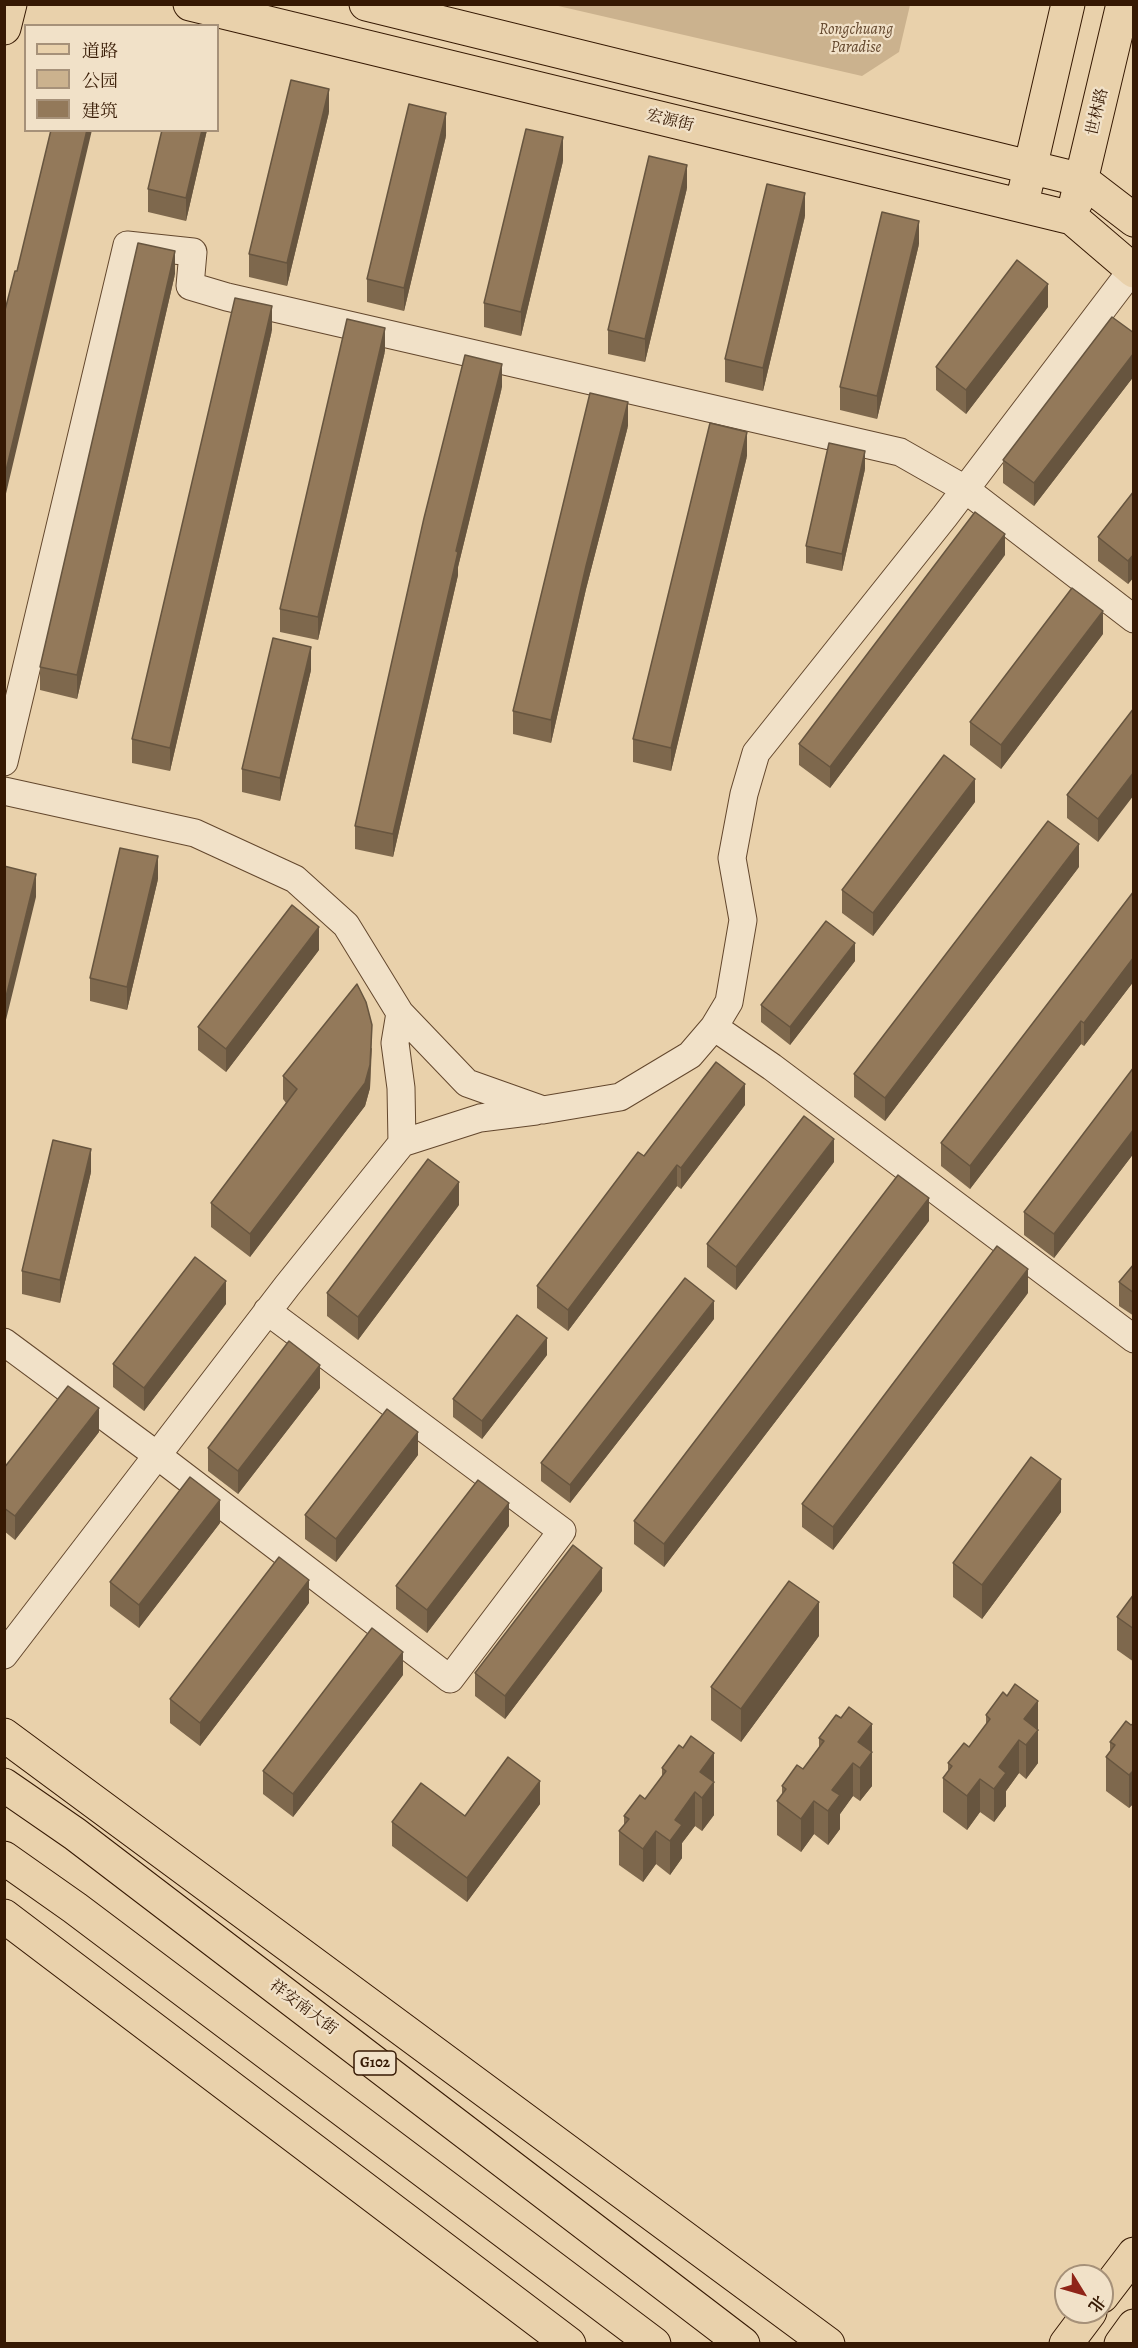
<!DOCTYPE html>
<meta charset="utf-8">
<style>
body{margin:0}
#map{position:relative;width:1138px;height:2348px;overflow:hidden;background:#e9d1ab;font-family:Alegreya,"Noto Serif SC",serif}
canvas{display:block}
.frame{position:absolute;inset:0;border:6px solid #361903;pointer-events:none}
.legend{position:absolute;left:24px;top:24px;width:195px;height:108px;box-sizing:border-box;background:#f1e1c8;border:2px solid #a69179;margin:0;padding:8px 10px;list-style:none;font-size:18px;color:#361903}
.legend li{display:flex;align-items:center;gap:12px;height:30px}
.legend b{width:30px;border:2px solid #a69179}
.north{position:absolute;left:1054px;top:2264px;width:60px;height:60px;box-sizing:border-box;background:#f1e1c8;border:2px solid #a69179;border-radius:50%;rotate:127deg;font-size:16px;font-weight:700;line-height:24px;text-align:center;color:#361903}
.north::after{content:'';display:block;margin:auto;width:21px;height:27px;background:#8f2418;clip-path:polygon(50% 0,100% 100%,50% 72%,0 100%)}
</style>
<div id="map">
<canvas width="1138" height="2348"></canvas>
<div class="frame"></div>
<ul class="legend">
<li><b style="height:8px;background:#e9d1ab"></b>道路</li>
<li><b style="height:16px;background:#cbb28e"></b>公园</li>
<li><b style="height:16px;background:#93795a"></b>建筑</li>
</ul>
<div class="north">北</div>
</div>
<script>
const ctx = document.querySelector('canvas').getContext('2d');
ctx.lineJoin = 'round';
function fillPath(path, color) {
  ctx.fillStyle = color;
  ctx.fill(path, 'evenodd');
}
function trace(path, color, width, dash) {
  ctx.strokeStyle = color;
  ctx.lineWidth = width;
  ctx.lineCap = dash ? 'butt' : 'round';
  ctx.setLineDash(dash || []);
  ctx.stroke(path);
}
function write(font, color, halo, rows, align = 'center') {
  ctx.font = font + ' Alegreya,"Noto Serif SC",serif';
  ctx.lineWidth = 4.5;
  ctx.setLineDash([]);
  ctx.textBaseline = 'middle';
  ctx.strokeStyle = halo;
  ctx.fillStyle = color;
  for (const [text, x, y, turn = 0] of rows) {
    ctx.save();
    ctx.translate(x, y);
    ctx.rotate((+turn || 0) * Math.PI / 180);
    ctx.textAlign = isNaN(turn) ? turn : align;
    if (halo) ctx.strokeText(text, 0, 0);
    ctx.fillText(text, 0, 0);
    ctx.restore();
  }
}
const green = new Path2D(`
 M554 5H910L899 52 862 76Z`);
const minor = new Path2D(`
 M4 762 127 245 193 252 190 286 227 297 900 452 965 489 1134 619
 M4 791 195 833 295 879 346 925 400 1013 467 1083 543 1110 620 1097 690 1055 714 1027 729 1002 743 920 732 858 744 794 756 753 945 516 1132 270
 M400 1013 395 1043 401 1088 402 1143
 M714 1027 772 1067 1134 1339
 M4 1342 158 1456 450 1679 562 1531 267 1311
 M4 1655 287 1286 402 1143 480 1118 536 1111`);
const major = new Path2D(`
 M190 4 1072 218 1134 271
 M366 4 1082 180 1134 220
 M4 28 10 4
 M1025 190 1068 4
 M1076 202 1123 4
 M1102 2296 1134 2254
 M1066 2344 1090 2312
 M1121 2344 1134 2326`);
const highway = new Path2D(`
 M4 1735 828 2344
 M4 1785 75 1834 743 2344
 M4 1858 75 1908 654 2344
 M4 1916 569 2344`);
const wall = new Path2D(`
 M329 112 287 286 249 277V254Z
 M162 130H207L186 221 148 212V189Z
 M446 136 404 311 367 302V279Z
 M563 161 521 336 484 327V303Z
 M687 188 645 362 608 354V330Z
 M805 216 763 391 725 382V359Z
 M919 244 877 419 840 410V387Z
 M175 274 77 699 40 690V667Z
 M1048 307 966 414 936 390V367Z
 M272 330 170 771 132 763V739Z
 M1134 333V376L1034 506 1003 483V460Z
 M385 351 318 640 280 632V609Z
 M502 387 458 567V575L393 857 355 849V826Z
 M628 426 586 589 551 743 513 734V711Z
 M747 456 671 771 633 762V739Z
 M865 469 842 571 806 563V546Z
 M1134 491V577L1128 584 1098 561V537Z
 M1005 555 830 788 799 765V744Z
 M1103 634 1001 769 970 745V722Z
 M311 670 280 801 242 792V769Z
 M1134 708 1098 842 1067 818V795Z
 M975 802 873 936 842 913V890Z
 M1079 867 885 1121 854 1097V1074Z
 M158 879 127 1010 90 1001V978Z
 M1134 891V981L1084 1046 1081 1044 970 1189 941 1166V1143Z
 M319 950 226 1072 198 1050V1027Z
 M855 961 790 1045 761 1022V1005Z
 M372 1048 370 1088 365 1106 250 1257 211 1227V1203L286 1103 283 1099V1076Z
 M1134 1067V1153L1054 1258 1024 1235V1212Z
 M745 1105 681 1189 677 1186 568 1331 537 1308V1286L644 1156Z
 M834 1162 736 1290 707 1267V1244Z
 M91 1172 60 1303 22 1294V1271Z
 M459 1205 358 1340 327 1316V1293Z
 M929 1221 664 1567 634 1544V1521Z
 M1134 1264V1316L1119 1306V1282Z
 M1028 1293 833 1550 802 1527V1504Z
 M226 1304 144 1411 113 1387V1364Z
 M714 1319 570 1503 541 1481V1463Z
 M547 1355 482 1439 453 1417V1399Z
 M320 1388 238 1494 208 1471V1448Z
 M99 1432 15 1540 4 1531V1468Z
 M418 1455 336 1562 305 1539V1515Z
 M1061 1512 982 1619 953 1597V1563Z
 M220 1523 139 1628 110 1606V1582Z
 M509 1526 427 1633 396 1609V1586Z
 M602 1591 505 1719 475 1696V1673Z
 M1134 1594V1662L1117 1650V1617Z
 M309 1603 200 1746 170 1723V1699Z
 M819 1636 741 1742 711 1720V1687Z
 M403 1675 293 1817 263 1794V1771Z
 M1007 1696 1038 1701V1763L1026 1779 1019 1773 1006 1791V1806L994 1822 980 1812 967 1830 943 1812V1778L948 1772V1763L969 1747 986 1725V1715Z
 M841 1718 872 1724V1786L860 1801 853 1796 840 1814V1829L828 1845 814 1834 801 1852 777 1835V1801L782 1795V1786L803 1769 819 1747V1738Z
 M1134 1723V1803L1129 1808 1106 1791V1757L1110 1751V1742L1131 1725Z
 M683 1748 714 1753V1815L702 1831 695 1826 682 1843V1858L670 1875 656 1864 643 1882 619 1865V1831L624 1825V1816L645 1799 662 1777V1768Z
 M540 1804 467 1902 392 1846V1822L465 1816Z`);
const shadedWall = new Path2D(`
 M329 89V112L287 286V263Z
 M446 113V136L404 311V288Z
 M87 130H92L4 502V479Z
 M202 130H207L186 221V198Z
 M563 137V161L521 336V312Z
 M687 165V188L645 362V339Z
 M805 193V216L763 391V368Z
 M919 221V244L877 419V396Z
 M175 251V274L77 699V675Z
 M1048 284V307L966 414V390Z
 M272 306V330L170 771V748Z
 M385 328V351L318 640V617Z
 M1134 353V376L1034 506V483Z
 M502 364V387L458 567V575L393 857V834L456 551Z
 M628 402V426L586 589 551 743V720L586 566Z
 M747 432V456L671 771V748Z
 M865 451V469L842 571V554Z
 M1005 534V555L830 788V767Z
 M1134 554V577L1128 584V561Z
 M1103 611V634L1001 769V745Z
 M311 647V670L280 801V778Z
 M1134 772V795L1098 842V819Z
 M975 779V802L873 936V913Z
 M1079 844V867L885 1121V1098Z
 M158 856V879L127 1010V987Z
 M36 874V897L4 1028V1005Z
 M319 927V950L226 1072V1049Z
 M855 943V961L790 1045V1027Z
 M1134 957V981L1084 1046V1023Z
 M1081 1021V1044L970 1189V1166Z
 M372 1025 370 1088 365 1106 250 1257V1234Z
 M745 1084V1105L681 1189V1168Z
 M1134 1129V1153L1054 1258V1234Z
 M834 1139V1162L736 1290V1267Z
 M91 1149V1172L60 1303V1280Z
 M677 1165V1186L568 1331V1310Z
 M459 1182V1205L358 1340V1317Z
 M929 1198V1221L664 1567V1544Z
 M1028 1269V1293L833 1550V1527Z
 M226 1281V1304L144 1411V1388Z
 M714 1301V1319L570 1503V1485Z
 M547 1338V1355L482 1439V1421Z
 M320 1365V1388L238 1494V1471Z
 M99 1408V1432L15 1540V1516Z
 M418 1432V1455L336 1562V1539Z
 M1061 1479V1512L982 1619V1585Z
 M220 1500V1523L139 1628V1605Z
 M509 1503V1526L427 1633V1610Z
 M602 1568V1591L505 1719V1696Z
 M309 1580V1603L200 1746V1723Z
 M819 1602V1636L741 1742V1709Z
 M403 1652V1675L293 1817V1794Z
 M1038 1701V1763L1026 1779V1745L1024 1719Z
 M872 1724V1786L860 1801V1768L858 1742Z
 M1019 1740V1773L1006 1791V1806L994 1822V1789L999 1767Z
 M714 1753V1815L702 1831V1798L700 1772Z
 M853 1763V1796L840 1814V1829L828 1845V1811L832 1790Z
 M1134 1770V1803L1129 1808V1775Z
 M980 1779V1812L967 1830V1796Z
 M540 1781V1804L467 1902V1878Z
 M695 1792V1826L682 1843V1858L670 1875V1841L675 1820Z
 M814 1801V1834L801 1852V1819Z
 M656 1831V1864L643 1882V1849Z`);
const building = new Path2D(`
 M291 80 329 89 287 263 249 254Z
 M409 104 446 113 404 288 367 279Z
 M526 129 563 137 521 312 484 303Z
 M51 130H87L4 479V314L15 271H17Z
 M162 130H202L186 198 148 189Z
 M649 156 687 165 645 339 608 330Z
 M767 184 805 193 763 368 725 359Z
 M882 212 919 221 877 396 840 387Z
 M138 243 175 251 77 675 40 667Z
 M1017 260 1048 284 966 390 936 367Z
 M235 298 272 306 170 748 132 739Z
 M1112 317 1134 333V353L1034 483 1003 460Z
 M347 319 385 328 318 617 280 609Z
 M465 355 502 364 456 551 458 552 393 834 355 826 424 518Z
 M590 393 628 402 586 566 551 720 513 711Z
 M710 423 747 432 671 748 633 739Z
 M829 443 865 451 842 554 806 546Z
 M1134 491V554L1128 561 1098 537Z
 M975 512 1005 534 830 767 799 744Z
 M1072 588 1103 611 1001 745 970 722Z
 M273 638 311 647 280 778 242 769Z
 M1134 708V772L1098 819 1067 795Z
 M944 755 975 779 873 913 842 890Z
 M1048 821 1079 844 885 1098 854 1074Z
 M120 848 158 856 127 987 90 978Z
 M4 866 36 874 4 1005Z
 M1134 891V957L1084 1023 1081 1021 970 1166 941 1143Z
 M292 905 319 927 226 1049 198 1027Z
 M826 921 855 943 790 1027 761 1005Z
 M357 984 366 1002 372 1025 370 1065 365 1083 250 1234 211 1203 297 1089 283 1076Z
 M716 1062 745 1084 681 1168 677 1165 568 1310 537 1286 638 1152 644 1156Z
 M1134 1067V1129L1054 1234 1024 1212Z
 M804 1116 834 1139 736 1267 707 1244Z
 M53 1140 91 1149 60 1280 22 1271Z
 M428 1159 459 1182 358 1317 327 1293Z
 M898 1175 929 1198 664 1544 634 1521Z
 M997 1246 1028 1269 833 1527 802 1504Z
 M195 1257 226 1281 144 1388 113 1364Z
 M1134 1264V1293L1119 1282Z
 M685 1278 714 1301 570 1485 541 1463Z
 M517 1315 547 1338 482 1421 453 1399Z
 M289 1341 320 1365 238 1471 208 1448Z
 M68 1386 99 1408 15 1516 4 1508V1468Z
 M387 1409 418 1432 336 1539 305 1515Z
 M1031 1457 1061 1479 982 1585 953 1563Z
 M190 1477 220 1500 139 1605 110 1582Z
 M478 1480 509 1503 427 1610 396 1586Z
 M573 1545 602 1568 505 1696 475 1673Z
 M279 1557 309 1580 200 1723 170 1699Z
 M789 1581 819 1602 741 1709 711 1687Z
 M1134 1594V1629L1117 1617Z
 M372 1628 403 1652 293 1794 263 1771Z
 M1015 1684 1038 1701 1024 1719 1038 1730 1026 1745 1019 1740 999 1767 1006 1773 994 1789 980 1779 967 1796 943 1778 952 1766 948 1763 964 1743 969 1747 990 1719 986 1715 1003 1692 1007 1696Z
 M849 1707 872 1724 858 1742 872 1752 860 1768 853 1763 832 1790 840 1795 828 1811 814 1801 801 1819 777 1801 786 1789 782 1786 797 1765 803 1769 824 1741 819 1738 836 1715 841 1718Z
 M1126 1721 1131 1725 1134 1723V1770L1129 1775 1106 1757 1115 1745 1110 1742Z
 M691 1736 714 1753 700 1772 714 1782 702 1798 695 1792 675 1820 682 1825 670 1841 656 1831 643 1849 619 1831 629 1819 624 1816 640 1795 645 1799 666 1771 662 1768 679 1745 683 1748Z
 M508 1757 540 1781 467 1878 392 1822 421 1783 465 1816Z`);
const shields = [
 [375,2063,42]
];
const shieldNames = [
 ["G102",375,2063]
];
const parkNames = [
 ["Rongchuang",856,30],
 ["Paradise",856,48]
];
const streetNames = [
 ["世林路",1098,112,-77],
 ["宏源街",670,121,14],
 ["祥安南大街",303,2008,37]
];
fillPath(green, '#cbb28e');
trace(minor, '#63472d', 29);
trace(major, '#361903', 35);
trace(highway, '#361903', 35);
trace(minor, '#f1e1c8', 27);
trace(major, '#e9d1ab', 33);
trace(highway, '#e9d1ab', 33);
fillPath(wall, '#7e684d');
fillPath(shadedWall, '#67553f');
fillPath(building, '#93795a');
trace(building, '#67553f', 1.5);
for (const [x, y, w] of shields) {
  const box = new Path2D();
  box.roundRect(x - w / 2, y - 12, w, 24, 4.5);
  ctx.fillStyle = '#f1e1c8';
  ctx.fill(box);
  trace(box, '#361903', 1.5);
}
write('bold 15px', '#361903', null, shieldNames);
write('italic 16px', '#63472d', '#f1e1c8', parkNames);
write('16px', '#361903', '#f1e1c8', streetNames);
</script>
